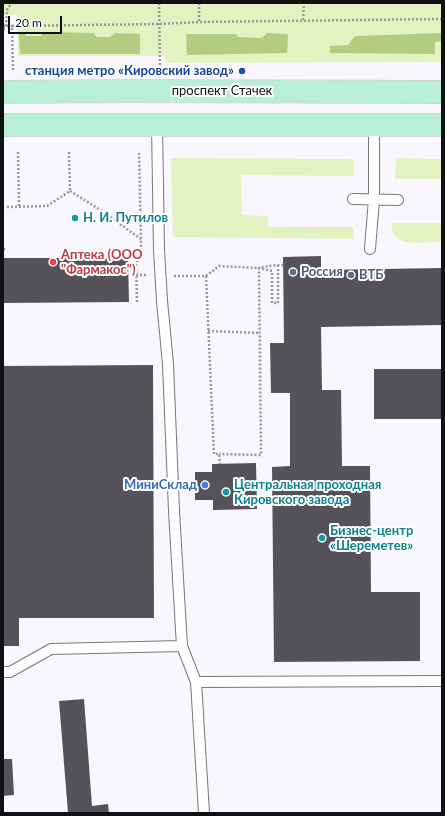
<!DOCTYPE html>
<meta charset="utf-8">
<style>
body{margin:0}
#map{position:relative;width:445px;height:816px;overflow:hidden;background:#faf6fe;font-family:Lato,sans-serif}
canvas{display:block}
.frame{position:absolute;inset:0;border:4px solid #100f12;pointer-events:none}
.scale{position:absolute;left:8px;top:16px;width:54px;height:18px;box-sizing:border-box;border:2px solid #100f12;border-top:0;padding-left:5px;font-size:12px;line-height:14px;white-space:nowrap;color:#100f12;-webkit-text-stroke:3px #fff;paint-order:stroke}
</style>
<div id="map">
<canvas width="445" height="816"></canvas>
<div class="frame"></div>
<div class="scale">20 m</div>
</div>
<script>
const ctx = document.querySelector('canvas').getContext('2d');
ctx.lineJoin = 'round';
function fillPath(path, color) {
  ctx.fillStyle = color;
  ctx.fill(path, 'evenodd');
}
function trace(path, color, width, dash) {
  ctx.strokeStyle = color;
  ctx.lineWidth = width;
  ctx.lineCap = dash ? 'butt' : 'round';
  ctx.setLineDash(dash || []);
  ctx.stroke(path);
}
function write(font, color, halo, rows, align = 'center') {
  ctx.font = font + ' Lato,sans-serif';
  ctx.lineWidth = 4;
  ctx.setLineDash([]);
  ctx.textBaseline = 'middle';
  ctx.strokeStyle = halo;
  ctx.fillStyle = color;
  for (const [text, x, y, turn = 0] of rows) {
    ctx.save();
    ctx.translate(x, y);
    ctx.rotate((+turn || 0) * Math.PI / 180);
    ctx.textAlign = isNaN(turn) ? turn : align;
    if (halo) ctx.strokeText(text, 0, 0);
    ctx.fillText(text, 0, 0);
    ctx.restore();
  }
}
const green = new Path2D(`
 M3 3H442V62L166 63 165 56H18L17 15 3 14Z
 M171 158 354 159V176L241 175 242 215 268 216V227H353V239L173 237Z
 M396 158 442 159V179H395Z
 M392 223H442V242C430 242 400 246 394 235 392 232 392 227 392 223Z`);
const forest = new Path2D(`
 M43 32 94 33 96 37H110L115 33 140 34V54H20L19 34 25 33 26 36H41Z
 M267 33 288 34 287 53 187 55 186 34H236L238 37 262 38Z
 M442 33V41L435 42V54L330 53V46L348 45 355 36Z`);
const building = new Path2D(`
 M321 256V270L442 268V325L321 327 322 390H341L342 466H370L371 592H420V661L274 662 272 467 290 466V393H271L270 343H284L283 257Z
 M3 258H128L129 302 3 303Z
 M153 365 154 618H19V646H3V366Z
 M374 369H442V419H374Z
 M256 463 257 509 213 510V500H195V472H212V464Z
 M84 699 92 806 108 804 109 813H68L59 701Z
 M3 759H12L14 795 3 796Z`);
const path = new Path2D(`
 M159 3 160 70
 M199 3V22
 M303 20 304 3
 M3 26H12
 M3 29 6 26 7 10 12 3
 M13 70 12 26 159 24 199 22 442 19
 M18 152 19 206
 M69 152 70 191
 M70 191 102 211 141 239
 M7 207 47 206 70 191
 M3 249H5
 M278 265V303H272V271L259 268C267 266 275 265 283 265
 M136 275H147
 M174 276H206L214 454H219L220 464
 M206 276 219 266 259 268 261 455 219 454
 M137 302 136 265 141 249V239L139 153
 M208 331 260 333`);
const service = new Path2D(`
 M157 124 159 250 162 301 168 364 174 511 182 646 196 682 204 813
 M353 199 398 200
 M370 249 374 199V125
 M3 672H10L51 649 182 646
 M196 682 442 681`);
const primary = new Path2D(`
 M3 92 127 91 442 92
 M3 125H442`);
const markers = [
 [242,71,4,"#1a4fb4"],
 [75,218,4,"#0f9aa8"],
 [53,262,4,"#e0444e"],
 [293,272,4,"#5c6f8a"],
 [351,275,4,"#5c6f8a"],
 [205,485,4,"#3f7fe0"],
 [226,492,4,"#0f9aa8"],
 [322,538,4,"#0f9aa8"]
];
const transitNames = [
 ["станция метро «Кировский завод»",234,71]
];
const streetNames = [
 ["проспект Стачек",222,91]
];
const cultureNames = [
 ["Н. И. Путилов",83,218],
 ["Центральная проходная",234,485],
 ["Кировского завода",234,500],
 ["Бизнес-центр",330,531],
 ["«Шереметев»",330,546]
];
const healthNames = [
 ["Аптека (ООО",61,255],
 ["\"Фармакос\")",61,270]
];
const serviceNames = [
 ["Россия",301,272],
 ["ВТБ",359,275]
];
const shopNames = [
 ["МиниСклад",197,485]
];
fillPath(green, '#e0f3c0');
fillPath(forest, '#b2cc80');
fillPath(building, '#56525a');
trace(service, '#79747d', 12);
trace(primary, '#d4d4d4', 24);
trace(path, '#99969c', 2.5, [2, 2]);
trace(service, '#fff', 10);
trace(primary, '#b7efd7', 22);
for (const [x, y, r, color] of markers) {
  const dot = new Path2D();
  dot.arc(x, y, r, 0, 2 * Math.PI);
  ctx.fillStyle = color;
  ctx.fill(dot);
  trace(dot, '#fff', 1.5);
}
write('bold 13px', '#164399', '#fff', transitNames, 'right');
write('13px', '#100f12', '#fff', streetNames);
write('bold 13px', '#0d838f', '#fff', cultureNames, 'left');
write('bold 13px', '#be3a42', '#fff', healthNames, 'left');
write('bold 13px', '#4e5e75', '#fff', serviceNames, 'left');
write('bold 13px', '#366cbe', '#fff', shopNames, 'right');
</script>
